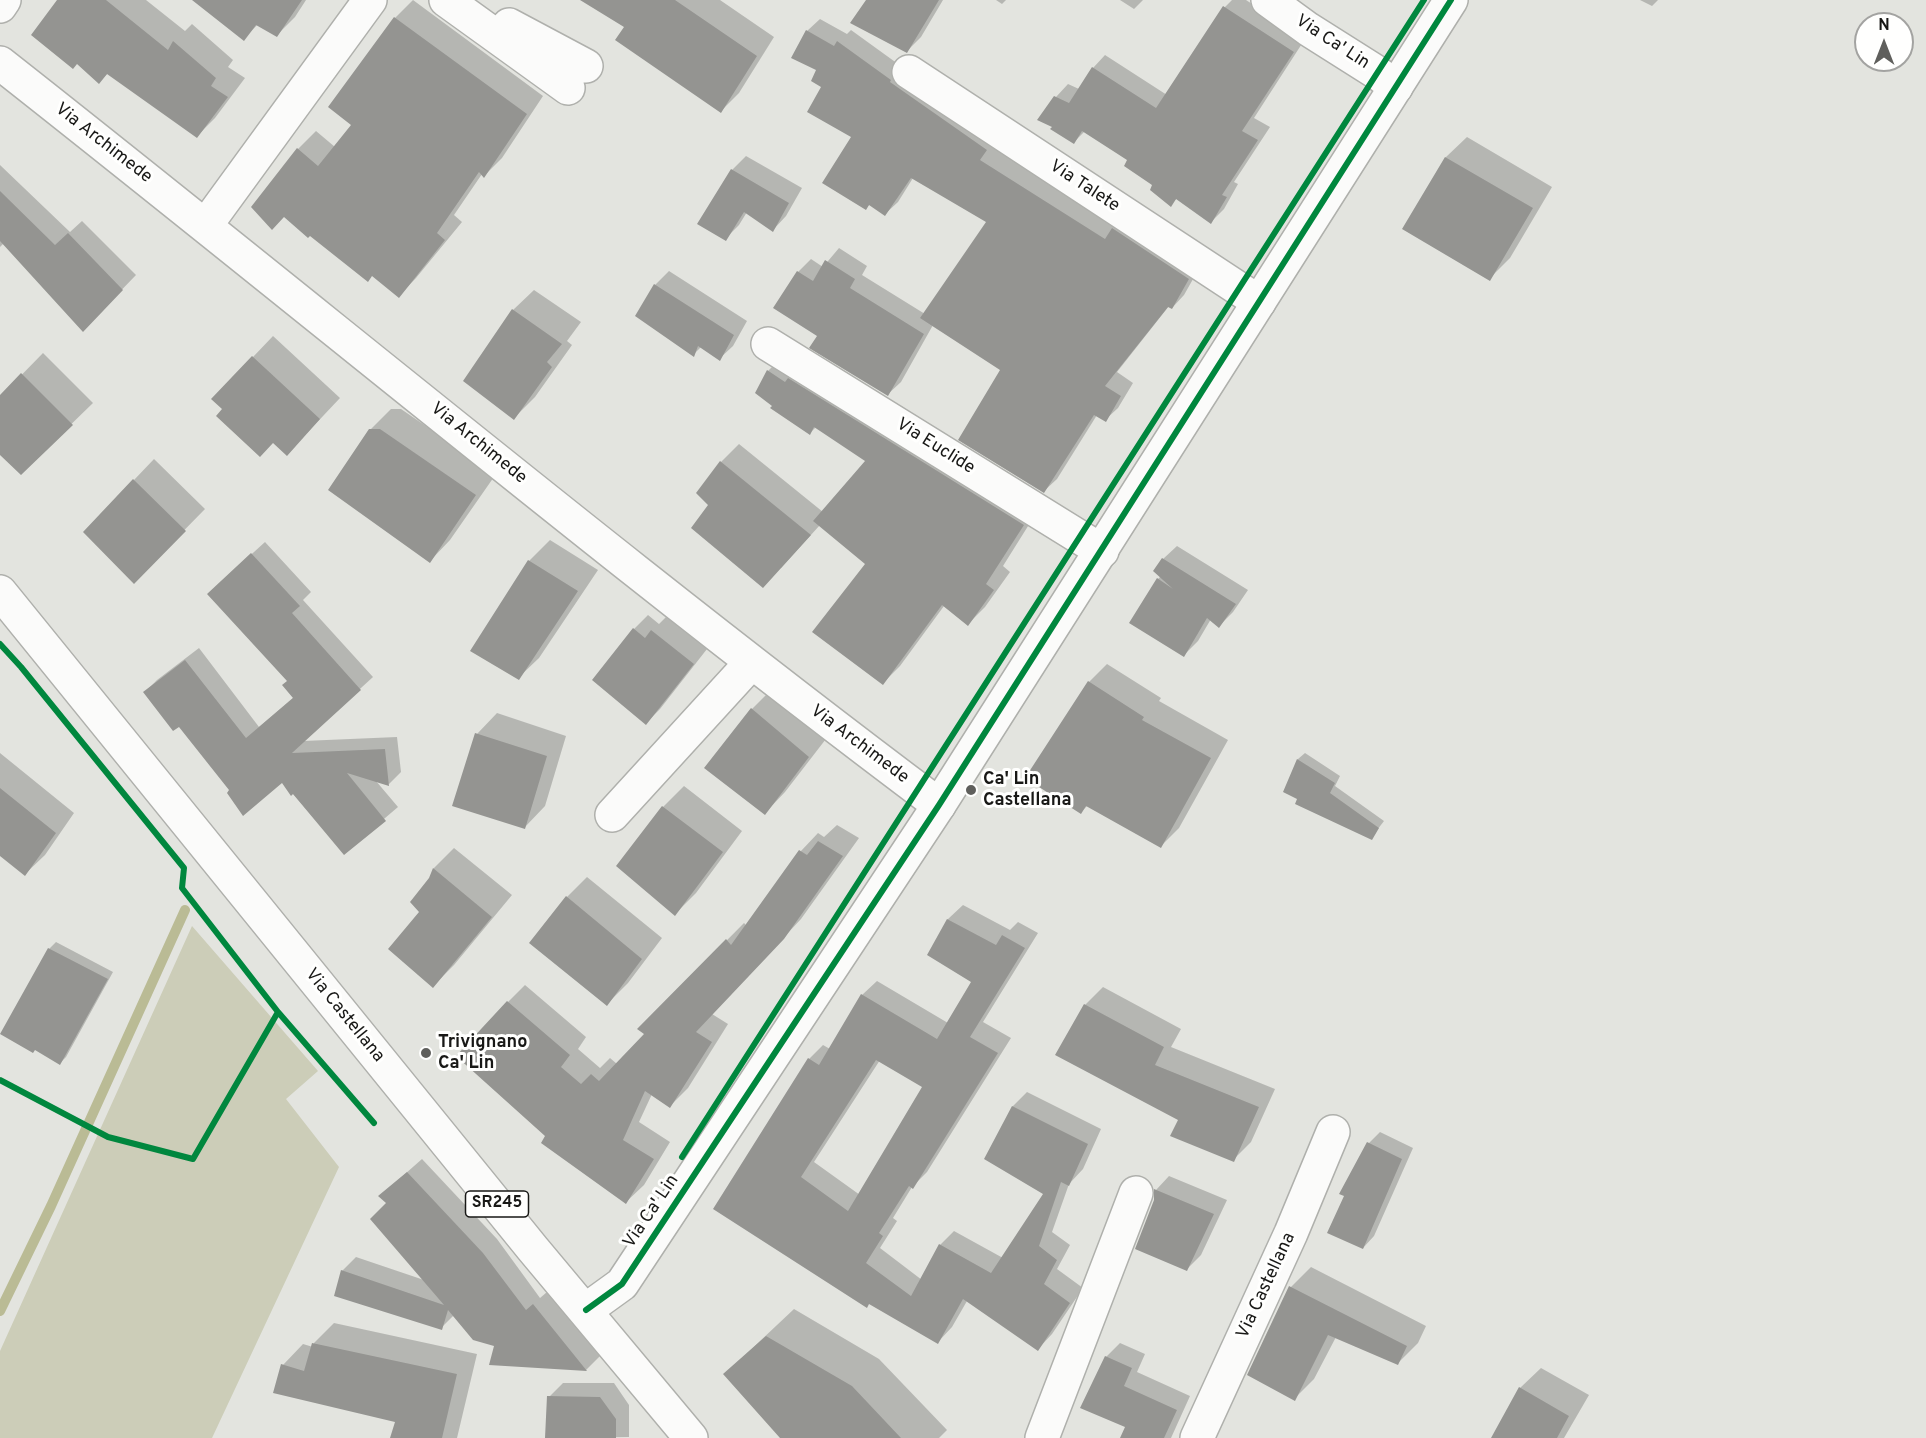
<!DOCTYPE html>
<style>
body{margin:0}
#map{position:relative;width:1926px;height:1438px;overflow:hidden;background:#e3e4df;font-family:Overpass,sans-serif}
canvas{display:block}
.north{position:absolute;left:1854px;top:12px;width:60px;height:60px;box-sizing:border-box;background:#fffffe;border:2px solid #a3a3a1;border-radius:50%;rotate:0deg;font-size:16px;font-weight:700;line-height:24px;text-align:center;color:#181816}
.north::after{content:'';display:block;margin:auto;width:21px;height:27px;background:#5f5f5c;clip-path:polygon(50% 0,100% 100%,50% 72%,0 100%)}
</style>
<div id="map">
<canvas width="1926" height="1438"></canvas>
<div class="north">N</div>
</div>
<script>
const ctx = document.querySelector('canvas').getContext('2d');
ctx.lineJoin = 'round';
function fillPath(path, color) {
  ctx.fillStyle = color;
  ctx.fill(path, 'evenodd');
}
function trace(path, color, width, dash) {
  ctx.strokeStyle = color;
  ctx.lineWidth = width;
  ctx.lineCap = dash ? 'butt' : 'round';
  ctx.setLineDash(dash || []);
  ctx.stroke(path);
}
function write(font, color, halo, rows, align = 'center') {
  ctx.font = font + ' Overpass,sans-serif';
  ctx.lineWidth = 6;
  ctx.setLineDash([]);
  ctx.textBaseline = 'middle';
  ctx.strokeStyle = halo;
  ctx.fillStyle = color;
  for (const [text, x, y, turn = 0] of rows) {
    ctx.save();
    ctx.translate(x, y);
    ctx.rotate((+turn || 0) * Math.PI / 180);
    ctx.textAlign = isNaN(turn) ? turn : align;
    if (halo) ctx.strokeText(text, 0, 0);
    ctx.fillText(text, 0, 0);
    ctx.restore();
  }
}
const green = new Path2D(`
 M192 926 318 1071 286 1099 339 1167 212 1438H0V1351Z`);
const shadow = new Path2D(`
 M59 0H146L185 31 192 24 233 60 228 67 245 78 215 118 197 136 108 73 99 82Z
 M201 0H306L295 17 277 35 258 24 244 39Z
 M413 0 543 96 502 158 484 176 482 174 454 215 462 222 416 278 399 296 373 274 284 216 253 207 298 149 316 131 335 147 353 124 330 106 395 18Z
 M583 0H720L774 37 739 93 721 111 626 27Z
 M868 0H943L921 37 907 51Z
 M996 0H1006L1002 4Z
 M1120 0H1143L1134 9Z
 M1232 0H1246L1305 39 1254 118 1270 127 1234 182 1238 184 1224 209 1211 222 1177 198 1171 205 1154 184 1130 159 1085 131 1074 142 1056 97 1068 84 1079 89 1093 68 1105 55 1167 95 1225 7Z
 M1640 0H1658L1652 6Z
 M820 19 847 34 851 30 999 137 992 147 1117 226 1201 265 1184 295 1172 308 1169 306 1117 372 1133 383 1118 408 1105 420 1097 415 1057 479 1044 491 1002 369 933 325 901 382 888 394 819 336 798 272 811 259 823 267 839 248 867 266 862 275 925 314 988 222 913 178 898 202 885 214 870 204 866 208 853 136 823 86 807 31Z
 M1467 137 1552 187 1510 258 1489 279 1404 229 1446 157Z
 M746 156 802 188 786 216 773 230 747 212 739 225 725 239 732 170Z
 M0 165 70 232 82 221 136 275 83 330 4 243 0 247Z
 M669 271 747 321 733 346 719 359 701 347 693 355 655 285Z
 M534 290 581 322 567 341 572 345 535 397 514 418 513 310Z
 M273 336 340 398 307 433 274 441 224 409 213 399Z
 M43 353 93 403 21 473 0 452V397Z
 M786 353 1040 507 1003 566 1010 572 985 607 968 624 944 606 900 666 883 683 867 564 820 525 781 568 698 492 721 462 739 444 823 512 867 460 816 427 810 433 757 393 768 371Z
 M391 409H401L496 474 450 540 430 561 370 430Z
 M154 459 205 509 154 561 134 480Z
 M550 540 598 570 539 658 518 678 472 651 529 561Z
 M265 542 311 592 303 600 373 677 303 741 397 737 401 772 389 784 376 781 398 807 344 853 282 781 231 791 179 725 145 692 157 680 199 648 259 727 294 697 289 680 221 582Z
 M1177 546 1248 590 1233 612 1219 626 1211 619 1198 641 1184 655 1158 579 1161 576 1163 559Z
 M648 615 659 624 666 617 707 649 660 709 646 723 634 629Z
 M1107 664 1161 698 1159 701 1228 740 1179 828 1161 846 1088 805 1081 812 1027 778 1089 682Z
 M773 688 829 735 785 792 765 813 706 768 752 709Z
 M497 713 566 736 545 806 525 827 477 734Z
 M0 753 74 813 45 855 25 874 0 854Z
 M1305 753 1340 776 1335 786 1384 821 1371 838 1285 791 1298 759Z
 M684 786 742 831 696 893 675 914 618 866 663 807Z
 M837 825 859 838 801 919 712 1014 728 1024 688 1088 670 1106 652 1094 639 1122 670 1142 644 1185 626 1202 547 1136 508 1002 525 985 586 1037 578 1049 600 1068 610 1058 617 1064 646 1034 639 1029 744 923 747 926 801 851 818 833 824 837Z
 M454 848 512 895 454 965 433 986 421 912 434 868Z
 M587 877 662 938 628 983 607 1004 567 897Z
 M963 905 1010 930 1018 922 1038 933 983 1022 1011 1038 927 1172 912 1187 893 1218 897 1221 880 1248 922 1280 940 1245 954 1231 1003 1258 1045 1193 986 1158 1013 1106 1027 1092 1101 1129 1083 1169 1069 1184 1052 1232 1070 1245 1057 1269 1083 1288 1052 1334 1038 1349 967 1301 952 1327 938 1342 715 1209 809 1059 823 1045 830 1049 862 995 877 981 948 1023 973 981 929 955 948 919ZM880 1060 924 1086 860 1195 814 1162Z
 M56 942 113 972 66 1057 60 1063 35 1049 49 949Z
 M1103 987 1181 1029 1171 1047 1275 1089 1251 1142 1233 1160 1085 1005Z
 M1380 1132 1413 1148 1374 1236 1363 1248 1369 1143Z
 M422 1159 497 1239 540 1298 547 1292 600 1356 586 1370 491 1364 496 1345 454 1315 441 1328 342 1271 356 1257 424 1280 388 1203 380 1196Z
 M1169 1176 1227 1200 1201 1255 1187 1269 1155 1200 1156 1190Z
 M1311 1267 1426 1326 1418 1343 1398 1363 1336 1337 1314 1379 1294 1399 1275 1320 1291 1287Z
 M794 1309 879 1359 947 1430 939 1438H782L725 1374Z
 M334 1323 477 1354 457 1438H392L396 1420 283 1365 303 1344 313 1347 314 1343Z
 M1120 1343 1145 1354 1137 1372 1190 1396 1171 1438H1122L1127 1426 1106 1357Z
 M1541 1368 1589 1395 1564 1438H1492L1520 1388Z
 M563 1383H614L629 1405V1437L546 1438 549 1397Z`);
const stream = new Path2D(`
 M0 1311 51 1206 185 910`);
const building = new Path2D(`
 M57 0H106L168 50 173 41 216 78 211 86 228 97 197 138 107 74 99 84 77 64 73 69 31 35Z
 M192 0H302L277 37 256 25 244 41Z
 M580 0H675L757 56 721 113 615 40 624 27Z
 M866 0H939L907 53 850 23Z
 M1223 6 1294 52 1242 131 1258 140 1222 195 1227 197 1211 224 1176 199 1171 207 1150 190 1152 185 1124 166 1127 160 1082 131 1074 144 1050 129 1052 127 1037 120 1054 96 1069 103 1092 67 1156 108Z
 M394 17 527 114 484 178 479 172 437 233 445 240 399 298 372 276 368 282 310 236 308 238 284 217 272 230 251 207 297 148 318 166 351 125 328 107Z
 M806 30 834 46 837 41 891 80 890 82 987 150 980 160 1105 239 1112 228 1189 279 1172 309 1168 307 1105 386 1121 396 1106 422 1094 415 1044 493 958 440 1000 370 920 318 986 222 911 178 885 216 869 205 866 210 822 183 851 137 807 112 821 87 811 81 816 70 791 58Z
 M1445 157 1533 208 1490 281 1402 229Z
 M731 169 789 203 773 232 744 212 726 241 697 224Z
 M0 191 55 245 68 233 123 290 83 332 0 241Z
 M825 260 855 279 850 288 924 334 888 396 809 348 817 336 773 308 797 271 813 281Z
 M654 284 734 335 720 361 698 346 694 357 635 316Z
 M512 309 562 344 547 362 552 367 514 420 463 381Z
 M252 356 320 419 287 456 273 443 260 457 216 416 222 409 211 399Z
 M767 370 785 382 788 378 1024 525 986 584 994 590 968 626 942 605 883 685 812 632 865 564 813 521 865 461 814 427 810 435 770 408 772 406 755 393Z
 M21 373 73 425 21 475 0 455V395Z
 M369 429H380L476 495 430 563 328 490Z
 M720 461 811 535 763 588 691 528 708 505 696 493Z
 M133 479 186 531 134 584 83 532Z
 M251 553 300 606 292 613 361 690 292 753 385 749 389 786 347 773 386 821 344 855 293 794 291 796 282 783 243 816 227 793 229 790 179 727 173 731 143 692 185 660 246 738 293 698 282 685 287 681 207 594Z
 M1162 558 1236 604 1219 628 1207 618 1184 657 1129 623 1157 578 1173 589 1153 571Z
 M528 560 578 591 519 680 470 651Z
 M633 628 645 638 651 630 694 664 646 725 592 680Z
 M1088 681 1144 717 1142 720 1211 758 1161 848 1086 806 1081 814 1025 778Z
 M751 708 809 757 765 815 704 768Z
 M475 733 547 756 525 829 452 806Z
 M1297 759 1335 783 1330 793 1379 828 1372 840 1295 804 1297 799 1283 792Z
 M0 788 56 833 25 876 0 856Z
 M662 806 723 852 675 916 616 866Z
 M818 841 843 856 784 939 696 1032 712 1042 670 1108 645 1091 623 1140 654 1159 626 1204 541 1143 545 1136 456 1056 507 1001 570 1055 561 1067 581 1084 591 1074 599 1081 644 1034 637 1029 726 939 731 945 799 850 807 855Z
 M433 868 492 917 433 988 388 949 419 912 410 902 429 878Z
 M566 896 642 959 607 1006 529 943Z
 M947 919 996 945 1002 935 1025 948 970 1037 998 1053 913 1189 909 1186 879 1233 883 1236 866 1263 911 1296 939 1244 991 1273 1043 1194 984 1159 1012 1106 1088 1144 1069 1186 1061 1182 1039 1246 1057 1260 1044 1284 1070 1303 1038 1351 963 1299 938 1344 869 1304 867 1308 713 1209 808 1058 819 1065 861 994 937 1039 971 982 927 955ZM876 1060 922 1087 848 1211 801 1177Z
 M48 948 108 979 60 1065 35 1050 33 1053 0 1034Z
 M1084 1004 1164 1047 1155 1065 1259 1107 1234 1162 1170 1136 1178 1120 1055 1055Z
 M1367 1142 1402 1159 1363 1249 1327 1233 1344 1196 1339 1194Z
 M407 1172 483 1253 526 1310 533 1304 587 1371 489 1365 494 1346 473 1340 448 1310 442 1330 334 1296 341 1270 444 1305 370 1219 386 1203 378 1196Z
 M1154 1189 1214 1214 1187 1271 1135 1249 1154 1200Z
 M1289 1286 1407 1346 1398 1365 1328 1335 1295 1401 1247 1375Z
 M766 1336 852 1386 901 1438H780L723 1374Z
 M312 1343 457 1374 442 1438H390L395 1422 273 1393 281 1364 304 1371Z
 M1105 1356 1132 1368 1124 1386 1177 1410 1164 1438H1120L1125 1427 1080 1408Z
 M1519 1387 1569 1416 1557 1438H1491Z
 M547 1396 600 1397 616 1419V1438H545Z`);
const minor = new Path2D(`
 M446 0 568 88
 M1268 0 1308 29 1376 72 1396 87
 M0 6 4 0
 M509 25 586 66
 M0 63C314 310 620 566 939 805
 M909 72 1259 302
 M206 225 370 0
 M768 344 1102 551
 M612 815 751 663
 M1042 1438 1136 1193
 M1197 1438 1291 1233 1333 1132`);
const tertiary = new Path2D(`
 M586 1310 622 1284 939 805 1451 0`);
const primary = new Path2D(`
 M0 592 533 1249 691 1438`);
const cycleway = new Path2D(`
 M0 644 21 667 184 868 182 888 278 1012 374 1123
 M0 1080 108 1137 193 1159 278 1012
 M682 1157 1424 0
 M586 1310 622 1284 939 805 1451 0`);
const markers = [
 [971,790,6,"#5f5f5c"],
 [426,1053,6,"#5f5f5c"]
];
const shields = [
 [497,1204,63]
];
const shieldNames = [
 ["SR245",497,1204]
];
const streetNames = [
 ["Via Ca' Lin",1332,43,33],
 ["Via Archimede",103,144,38],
 ["Via Talete",1084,187,33],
 ["Via Archimede",478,444,39],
 ["Via Euclide",935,447,32],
 ["Via Archimede",859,745,37],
 ["Via Castellana",344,1016,51],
 ["Via Ca' Lin",652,1212,-56],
 ["Via Castellana",1267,1286,-65]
];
const poiNames = [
 ["Ca' Lin",983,780],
 ["Castellana",983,801],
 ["Trivignano",438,1043],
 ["Ca' Lin",438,1064]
];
fillPath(green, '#cccdb8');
fillPath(shadow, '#0003');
trace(stream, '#babb95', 10);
fillPath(building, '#949491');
trace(minor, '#afb0ac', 36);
trace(tertiary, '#afb0ac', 36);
trace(primary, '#afb0ac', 36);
trace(minor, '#fbfbfa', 33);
trace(tertiary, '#fbfbfa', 33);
trace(primary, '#fbfbfa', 33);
trace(cycleway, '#00873e', 6);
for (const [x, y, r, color] of markers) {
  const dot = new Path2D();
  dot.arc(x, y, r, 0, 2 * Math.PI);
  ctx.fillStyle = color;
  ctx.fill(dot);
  trace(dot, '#fffffe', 2);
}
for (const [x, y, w] of shields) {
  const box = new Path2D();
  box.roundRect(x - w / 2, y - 13, w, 26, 4.5);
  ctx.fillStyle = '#fffffe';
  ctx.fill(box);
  trace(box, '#181816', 1.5);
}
write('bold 16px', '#181816', null, shieldNames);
write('18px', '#181816', '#fffffe', streetNames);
write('bold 18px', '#181816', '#fffffe', poiNames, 'left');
</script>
